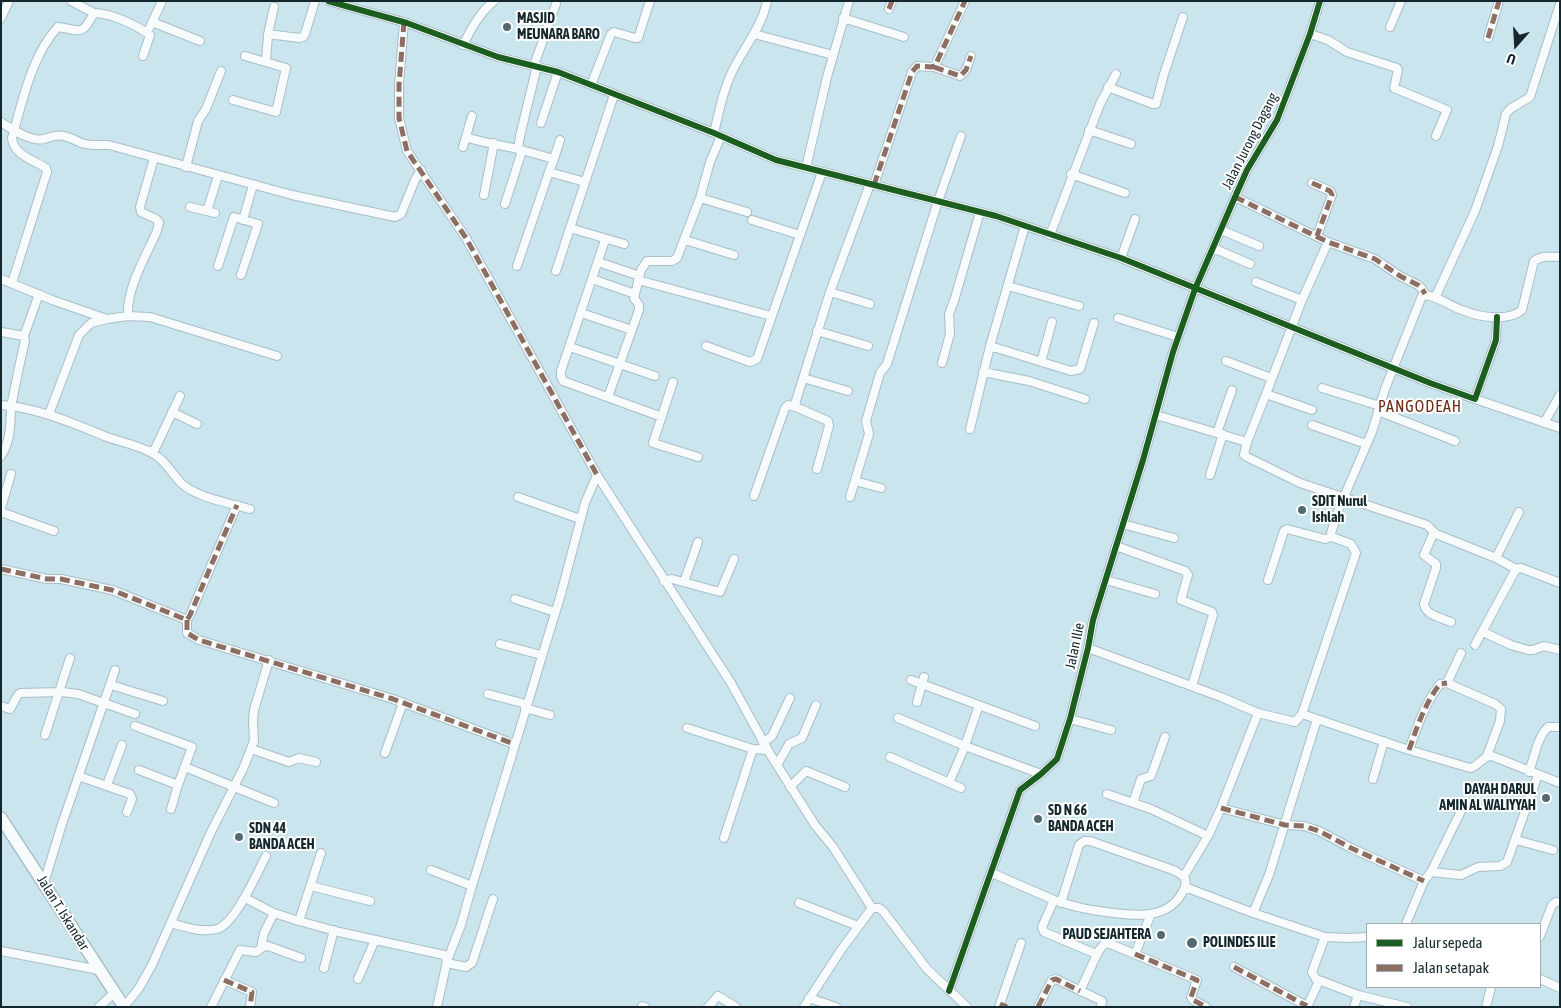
<!DOCTYPE html>
<style>
body{margin:0}
#map{position:relative;width:1561px;height:1008px;overflow:hidden;background:#cae5ee;font-family:"Asap Condensed",sans-serif}
canvas{display:block}
.frame{position:absolute;inset:0;border:2px solid #13272d;pointer-events:none}
.legend{position:absolute;left:1366px;top:923px;width:175px;height:65px;box-sizing:border-box;background:#fff;border:1px solid #a1a9ab;margin:0;padding:6px 9px;list-style:none;font-size:15px;color:#13272d}
.legend li{display:flex;align-items:center;gap:10px;height:25px}
.legend b{width:25px;border:1px solid #a1a9ab}
.north{position:absolute;left:1491px;top:20px;width:50px;height:50px;-webkit-text-stroke:4px #fff;paint-order:stroke;rotate:199deg;font-size:14px;font-weight:700;line-height:20px;text-align:center;color:#13272d}
.north::after{content:'';display:block;margin:auto;width:18px;height:22px;background:#13272d;clip-path:polygon(50% 0,100% 100%,50% 72%,0 100%)}
</style>
<div id="map">
<canvas width="1561" height="1008"></canvas>
<div class="frame"></div>
<ul class="legend">
<li><b style="height:6px;background:#1b5e20"></b>Jalur sepeda</li>
<li><b style="height:6px;background:#8d6e63"></b>Jalan setapak</li>
</ul>
<div class="north">U</div>
</div>
<script>
const ctx = document.querySelector('canvas').getContext('2d');
ctx.lineJoin = 'round';
function trace(path, color, width, dash) {
  ctx.strokeStyle = color;
  ctx.lineWidth = width;
  ctx.lineCap = dash ? 'butt' : 'round';
  ctx.setLineDash(dash || []);
  ctx.stroke(path);
}
function write(font, color, halo, rows, align = 'center') {
  ctx.font = font + ' "Asap Condensed",sans-serif';
  ctx.lineWidth = 4;
  ctx.setLineDash([]);
  ctx.textBaseline = 'middle';
  ctx.strokeStyle = halo;
  ctx.fillStyle = color;
  for (const [text, x, y, turn = 0] of rows) {
    ctx.save();
    ctx.translate(x, y);
    ctx.rotate((+turn || 0) * Math.PI / 180);
    ctx.textAlign = isNaN(turn) ? turn : align;
    if (halo) ctx.strokeText(text, 0, 0);
    ctx.fillText(text, 0, 0);
    ctx.restore();
  }
}
const street = new Path2D(`
 M71 1 94 13
 M328 1 407 23 498 57 558 72 714 133 776 160 996 216 1121 258 1430 383 1475 399 1496 340 1497 317
 M274 7 268 34 299 38 303 37 305 34 315 1
 M889 9 892 1
 M1 18 9 1
 M843 18 904 37
 M152 22 200 41
 M404 22 399 85V118L407 151 466 238 597 475 731 683 770 754 815 825 833 847 872 908
 M150 27 162 1
 M1390 27 1401 1
 M754 34 833 55
 M1310 34 1328 40 1347 52 1397 68 1398 70 1394 88 1447 110 1436 136
 M1488 38 1499 1
 M463 45C471 29 480 12 494 1
 M266 62 268 34
 M534 65 556 4
 M537 66 520 136 518 149 554 159 549 172 585 182
 M934 67 960 76 966 70 971 56
 M591 85 611 34 614 32 635 38H638L650 1
 M1108 87 1153 104H1156L1164 74 1183 17
 M614 95 570 228 624 244
 M233 100 276 112 286 68 245 56
 M1 122C11 129 32 142 44 139 51 137 56 134 63 136 70 137 75 140 81 143 90 146 100 145 109 145L292 195 395 217 401 214 415 180 421 170
 M541 123 558 72
 M1089 130 1131 144
 M714 133C719 112 723 90 733 70 744 47 762 27 767 1
 M466 137C483 143 500 145 518 149
 M463 147 472 116
 M554 159 560 140
 M186 167 198 121 206 109 221 71
 M806 168 827 77 849 1
 M1071 174 1125 193
 M1312 183 1330 191 1332 195 1317 236
 M874 185 912 72 917 66 931 67 935 66 965 1
 M484 195 494 143
 M1235 197 1328 242 1375 259 1400 276 1418 285 1422 289 1425 294
 M700 198 747 212
 M505 204 522 151
 M190 207 215 213
 M207 211 218 176
 M243 220 253 185
 M752 220 800 235
 M1221 230 1259 246
 M1050 235 1100 104 1116 74
 M605 240 561 371V376L563 381 662 417
 M685 240 734 255
 M1213 248 1250 264
 M1121 258 1135 219
 M598 262 634 274
 M218 266 234 217 258 224 241 275
 M517 266 549 172
 M556 271 570 228
 M1 279 52 300 107 319
 M592 279 635 294
 M638 280 771 316
 M1256 282 1302 300 1266 394 1312 410
 M12 283 47 172 46 168C33 160 13 154 12 138 22 103 32 54 58 27 80 30 82 37 94 13 111 13 136 25 150 35L143 56
 M1008 286 1079 306
 M830 292 870 304
 M1435 298 1475 211 1498 146 1506 114 1510 109 1530 97 1560 4
 M1302 300 1328 242
 M581 313 632 330
 M128 316C126 289 146 256 157 231L159 222 156 219 141 212 140 207 154 158
 M1118 318 1178 337
 M817 331 868 346
 M1 332 24 336 25 341C20 361 16 382 12 402 9 422 13 437 1 456
 M24 336 39 294
 M706 346 750 362 757 359 822 172
 M990 346 1071 371 1080 369 1094 323
 M570 347 655 376
 M1226 361 1271 378
 M1041 362 1052 322
 M942 363 950 334 949 314 954 301 980 212
 M983 372 1029 381 1085 399
 M803 378 848 391
 M673 382 653 443 698 457
 M1322 388 1380 406
 M608 397 639 310V305L634 298 641 270 647 261H672L677 258 700 198 710 162 721 136
 M1475 399 1560 428
 M1 405C39 408 72 423 107 437 121 442 137 445 150 452 165 459 171 473 182 484 198 498 230 503 250 509
 M1378 411 1455 441
 M172 412 197 424
 M49 414 79 335 91 323 107 319 128 316 150 317 277 356
 M1156 415 1247 442 1266 394
 M1544 423 1560 395
 M1312 425 1366 444
 M970 429 990 346 1025 226
 M1217 433 1232 390
 M1247 442 1244 455 1247 457 1300 483 1427 525 1436 534 1496 558 1516 569
 M150 451 153 453 180 396
 M817 469 829 426 828 421 798 408 795 404 830 292 870 184
 M1210 475 1223 434
 M855 481 881 488
 M754 496 785 408 788 405 796 407
 M518 497 580 519
 M850 497 869 434 866 421 878 380 880 373 887 364 938 201 961 136
 M1 508 11 474
 M1 512 54 531
 M1123 524 1174 538
 M1434 532 1424 555 1436 564V568L1424 604C1425 615 1442 618 1451 622
 M1116 546 1185 571 1188 575 1181 600 1212 612 1213 615 1192 686
 M1496 558 1519 512
 M1 569 47 579H61L112 590 187 620 190 615 237 505
 M1106 580 1155 594
 M1268 580 1284 531 1287 529 1325 539 1332 537
 M664 581 672 579 720 592 734 559
 M684 582 698 542
 M515 599 555 612
 M187 620V633L199 640 393 699 514 744
 M1483 632 1511 645 1528 650H1533L1544 646 1560 650
 M500 644 541 655
 M1475 645 1516 569 1521 568 1560 583
 M1088 648 1221 697 1258 713 1295 722 1302 714 1409 750 1470 768C1478 767 1483 755 1492 756L1560 783
 M1461 653 1447 683 1495 704 1501 709 1500 721 1487 756
 M911 680 1035 726
 M111 685 163 701
 M488 694 526 704
 M917 702 924 677
 M1 706 10 709C14 704 15 697 20 693L62 692 78 694 135 714
 M525 708 550 715
 M1302 714 1356 553 1351 544 1332 537 1331 533 1340 506 1372 432 1385 389 1422 296C1432 292 1451 307 1462 310 1478 317 1508 322 1522 310L1534 261C1542 255 1550 257 1560 257
 M898 718 965 746 1041 774
 M1070 719 1111 730
 M135 726 192 747 178 785 171 809
 M687 728 753 749 767 750
 M45 735 70 658
 M763 743 772 736 790 698
 M251 749 289 762 299 758 316 762
 M1409 750C1417 727 1425 703 1440 684L1447 683
 M385 753 403 703
 M890 757 961 788
 M777 765 789 744 802 738 816 705
 M185 767 274 803
 M139 770 178 785
 M1529 772 1538 743 1543 733 1548 727H1560
 M78 776 130 794 132 799 127 812
 M1373 779 1384 741
 M949 783 965 746 979 705
 M107 785 122 745
 M790 787 806 771 845 787
 M1107 794 1151 809 1208 836
 M1133 803 1141 779 1151 776 1165 737
 M1221 808 1285 825 1304 826 1319 831 1351 848 1424 881
 M724 838 753 749
 M1516 840 1553 850
 M431 870 472 886
 M1431 872 1461 875 1478 867 1500 866 1507 862 1538 775
 M992 873 1054 900C1071 906 1088 910 1106 912 1134 916 1170 921 1184 889 1189 877 1182 875 1173 870L1090 841H1084L1079 845 1061 903
 M1184 876 1208 836 1221 808 1258 713
 M44 883 62 824 115 670
 M311 886 370 901
 M1185 887 1253 913 1325 937 1348 938 1367 937
 M245 898 274 913 299 921 339 932 444 955 447 961 437 1007
 M1054 900 1042 927 1044 932 1094 953 1098 952 1104 944 1108 943 1197 980 1191 997 1193 1000 1206 1007
 M799 903 858 926
 M1253 913 1269 875 1317 719
 M299 921 321 853
 M171 923C185 927 202 933 217 929 235 924 257 873 266 856
 M1406 924 1424 881 1431 872 1464 805
 M1540 936 1552 905 1556 902H1560
 M1325 937 1312 972 1316 979 1358 995 1407 1007
 M261 948 264 933 274 913
 M1 951 99 970
 M1135 954 1151 914
 M447 961 461 925 472 886 561 594 585 503 597 475
 M447 963 466 967 472 963 493 899
 M1234 967 1307 1006
 M324 968 334 930
 M358 979 375 940
 M1540 979 1560 988
 M224 980 252 992 250 1007
 M949 991 1020 790 1041 774 1057 759 1070 719 1088 648 1093 620 1143 460 1173 352 1195 289 1235 197 1247 170 1277 120 1310 34 1320 1
 M1080 991 1098 952
 M809 998 836 1007
 M642 1006 645 1007
 M99 1007 114 993
 M124 1007 139 988 152 965 211 832 243 769 254 741 253 722 254 710 269 660
 M211 1007 240 950 256 952 263 947 268 946 301 958
 M708 1007 718 996 736 1007
 M804 1007 841 950 872 908H879L883 911 927 969 967 1007
 M999 1007 1021 943
 M1038 1007 1052 980 1056 979 1102 1001 1101 1007
 M1307 1007 1319 981
 M1354 1007 1358 995
 M1486 1007 1491 987`);
const secondary = new Path2D(`
 M1 818 124 1007`);
const quiet = new Path2D(`
 M889 9 892 1
 M404 22 399 85V118L407 151 466 238 597 475
 M1488 38 1499 1
 M934 67 960 76 966 70 971 56
 M1312 183 1330 191 1332 195 1317 236
 M874 185 912 72 917 66 931 67 935 66 965 1
 M1235 197 1328 242 1375 259 1400 276 1418 285 1422 289 1425 294
 M1 569 47 579H61L112 590 187 620 190 615 237 505
 M187 620V633L199 640 393 699 514 744
 M1409 750C1417 727 1425 703 1440 684L1447 683
 M1221 808 1285 825 1304 826 1319 831 1351 848 1424 881
 M1135 954 1197 980 1191 997 1193 1000 1206 1007
 M1234 967 1307 1006
 M224 980 252 992 250 1007
 M1000 1004 1007 1007
 M1038 1007 1052 980 1056 979 1080 991`);
const cycleway = new Path2D(`
 M328 1 407 23 498 57 558 72 714 133 776 160 996 216 1121 258 1430 383 1475 399 1496 340 1497 317
 M949 991 1020 790 1041 774 1057 759 1070 719 1088 648 1093 620 1143 460 1173 352 1195 289 1235 197 1247 170 1277 120 1310 34 1320 1`);
const markers = [
 [507,27,5,"#536a71"],
 [1302,510,5,"#536a71"],
 [1546,798,5,"#536a71"],
 [1038,819,5,"#536a71"],
 [239,837,5,"#536a71"],
 [1161,935,5,"#536a71"],
 [1192,943,6,"#536a71"]
];
const poiNames = [
 ["MASJID",517,19],
 ["MEUNARA BARO",517,35],
 ["SDIT Nurul",1312,502],
 ["Ishlah",1312,518],
 ["DAYAH DARUL",1536,790,"right"],
 ["AMIN AL WALIYYAH",1536,806,"right"],
 ["SD N 66",1048,811],
 ["BANDA ACEH",1048,827],
 ["SDN 44",249,829],
 ["BANDA ACEH",249,845],
 ["PAUD SEJAHTERA",1151,935,"right"],
 ["POLINDES ILIE",1203,943]
];
const streetNames = [
 ["Jalan Jurong Dagang",1250,141,-63],
 ["Jalan Ilie",1075,646,-78],
 ["Jalan T. Iskandar",63,913,58]
];
const quarterNames = [
 ["PANGODEAH",1420,407]
];
trace(street, '#a9bec6', 10);
trace(secondary, '#a9bec6', 14);
trace(street, '#f7fbfc', 8);
trace(secondary, '#f7fbfc', 11);
trace(quiet, '#8d6e63', 5, [10, 5]);
trace(cycleway, '#1b5e20', 6);
for (const [x, y, r, color] of markers) {
  const dot = new Path2D();
  dot.arc(x, y, r, 0, 2 * Math.PI);
  ctx.fillStyle = color;
  ctx.fill(dot);
  trace(dot, '#fff', 2);
}
write('bold 14px', '#13272d', '#fff', poiNames, 'left');
write('14px', '#13272d', '#fff', streetNames);
ctx.letterSpacing = '1px';
write('16px', '#6d2b13', '#fff', quarterNames);
ctx.letterSpacing = '0px';
</script>
